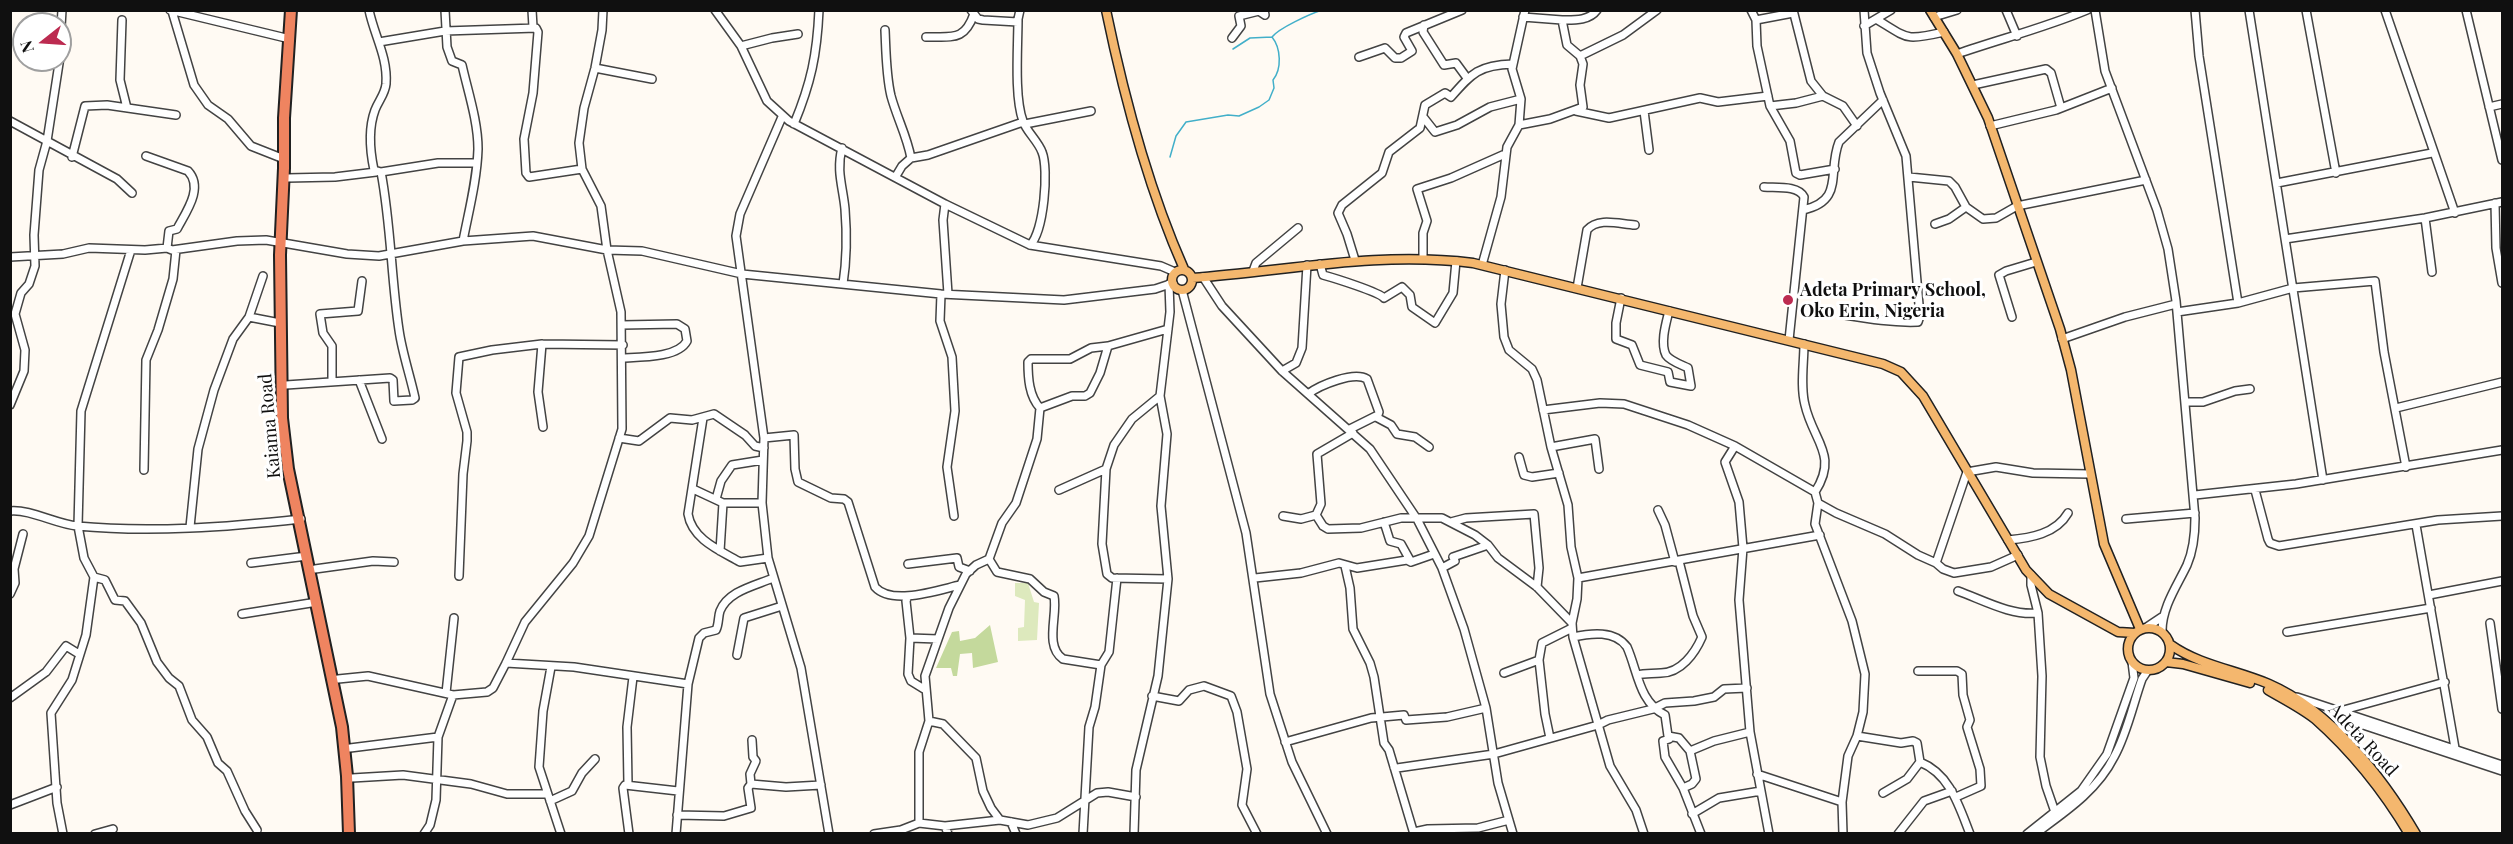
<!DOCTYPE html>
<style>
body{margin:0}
#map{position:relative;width:2513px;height:844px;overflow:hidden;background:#fffaf3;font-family:"Playfair Display",serif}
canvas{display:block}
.frame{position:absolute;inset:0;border:12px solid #101010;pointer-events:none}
.north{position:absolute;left:12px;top:12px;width:60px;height:60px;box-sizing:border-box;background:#fff;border:2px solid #9f9f9f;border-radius:50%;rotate:253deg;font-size:16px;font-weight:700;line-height:24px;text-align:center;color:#101010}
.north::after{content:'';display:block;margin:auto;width:21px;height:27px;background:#bc2b50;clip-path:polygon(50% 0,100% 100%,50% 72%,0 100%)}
</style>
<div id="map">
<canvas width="2513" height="844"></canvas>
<div class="frame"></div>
<div class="north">N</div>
</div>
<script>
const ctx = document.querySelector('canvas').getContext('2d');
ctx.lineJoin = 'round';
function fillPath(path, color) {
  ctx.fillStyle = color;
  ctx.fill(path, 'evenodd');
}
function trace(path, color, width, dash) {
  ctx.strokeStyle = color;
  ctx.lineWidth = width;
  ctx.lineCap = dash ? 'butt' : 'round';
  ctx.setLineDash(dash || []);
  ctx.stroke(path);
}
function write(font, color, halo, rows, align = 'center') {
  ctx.font = font + ' "Playfair Display",serif';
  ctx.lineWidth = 6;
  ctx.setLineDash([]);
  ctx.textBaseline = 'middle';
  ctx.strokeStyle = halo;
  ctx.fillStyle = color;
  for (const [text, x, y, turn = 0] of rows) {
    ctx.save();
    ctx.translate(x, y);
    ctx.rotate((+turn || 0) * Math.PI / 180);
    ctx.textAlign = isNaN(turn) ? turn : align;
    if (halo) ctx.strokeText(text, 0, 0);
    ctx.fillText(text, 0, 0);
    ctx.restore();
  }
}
const green = new Path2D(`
 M1015 583H1028L1034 602 1039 603 1037 640 1018 641V628L1024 627 1025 600 1015 596Z`);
const forest = new Path2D(`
 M990 625 998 662 973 668 972 653 960 654 957 676H953L951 668H936L952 632 959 631 960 641 975 638Z`);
const stream = new Path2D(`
 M1233 49 1250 38 1272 37C1279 28 1310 14 1322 10
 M1170 157 1176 136 1186 122 1228 115 1239 116 1259 107 1269 100 1274 88 1273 80C1282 69 1281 48 1272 37`);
const minor = new Path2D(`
 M170 10 290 39
 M369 10C374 35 388 57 386 84 385 94 379 100 375 110 368 129 370 151 374 170L381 172 438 163H475
 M445 10 447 47 452 61 462 65C468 92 478 121 478 149 477 180 469 210 463 241
 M532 10 533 27
 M715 10 741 46 767 101 789 121 945 204 1030 245 1161 266 1175 272
 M971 10 978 19 983 20 1018 22
 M1020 10 1018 19C1018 46 1014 97 1023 121 1026 131 1038 141 1042 152 1049 169 1044 232 1030 245
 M1751 10 1756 20 1757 46 1770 106 1796 103 1823 96
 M1793 10 1811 81 1823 96 1843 106 1857 126
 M2006 10 2017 36
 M2095 10 2105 71 2157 210 2168 249 2176 301 2195 518C2195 534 2194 549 2187 565 2177 586 2162 607 2162 631
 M2195 10 2199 56 2238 303
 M2249 10 2323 480
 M2306 10 2336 173
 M2385 10 2455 213
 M2466 10 2502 160
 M172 11 194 85 208 105 228 119 251 146 284 159
 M1934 17 1957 10
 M1876 19C1909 39 1905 41 1944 32
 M122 20 120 80 127 108
 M1562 20C1574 20 1589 21 1597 10
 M1756 20 1793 13
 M1424 25 1423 32 1444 65 1456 63 1467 78
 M1864 26 1891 10
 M885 30C886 51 886 75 891 96 897 118 907 136 911 158
 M926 37C952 36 964 42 974 14
 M1232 38 1241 26 1239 16 1259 11 1265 15 1264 10
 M379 42 445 31 536 28 538 32 533 93 524 139 526 173 529 177 582 169
 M60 44 62 10
 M741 46 772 38 798 34
 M1957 54C2000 39 2044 28 2087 10
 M1580 56 1623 35 1657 10
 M1359 57 1385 48 1395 58H1401L1412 51 1404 37 1406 33 1462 10
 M595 68 652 79
 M1973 85 2046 69 2051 73 2061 108
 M1770 106 1790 141 1796 173 1800 175 1835 169
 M2489 107 2502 104
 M1576 111 1609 118 1700 98 1718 102 1768 96
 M1644 111 1649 150
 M782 117 740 214 736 236 764 438 762 503 768 558 801 668 829 834
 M1424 118 1435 132 1457 125 1490 107 1521 99
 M10 121 117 179 132 193
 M794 124C811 83 817 55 819 10
 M1025 124 1091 111
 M1519 125 1550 119 1583 107 1580 85 1583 64 1580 56 1567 45 1562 20 1523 17
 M1990 126 2056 110 2112 88
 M842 148C836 171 843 187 845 209 847 234 847 258 843 284
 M146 156 188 171C204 188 186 212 177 229L169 231 167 248
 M72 157 85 106 107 105 176 115
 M896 176 902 166 911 158 928 155 1023 122
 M1909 177 1949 181 1955 187 1966 207 1983 219 1996 218 2017 206 2146 180
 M287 178 335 177 376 172
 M2277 183 2432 153
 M1764 187C1776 188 1798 185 1804 197L1789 340
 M2495 203 2496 248 2502 283
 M945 204 943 220 948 294
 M1803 210C1845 201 1827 172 1839 142L1883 100
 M2425 218 2432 272
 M1935 224 1949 219 1966 207
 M2285 239 2425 218 2502 202
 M10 257 63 254 89 248 145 250 167 248 172 250 237 241 266 240 347 254 379 256 463 241 533 236 607 250 642 251 742 274 941 294 1064 300 1155 289 1173 283
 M1423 258V233L1427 221 1417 189 1451 178 1505 154
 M1355 260 1347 234 1338 213 1342 205 1382 173 1389 152 1420 128 1425 105 1445 93 1451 97C1472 73 1479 65 1513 64
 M1320 264 1323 275C1334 278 1379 292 1384 298L1402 287 1410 295 1412 307 1435 323 1453 293 1456 261
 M1482 265 1501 197 1507 147 1519 125 1521 99 1512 69 1525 10
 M1505 270 1501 304 1504 337 1509 350 1532 369 1537 380 1551 447 1568 505 1571 547 1578 578 1577 599 1572 623 1573 637 1610 766 1636 810 1644 834
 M1253 271 1256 263 1298 228
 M1203 277 1222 306 1282 371 1370 449 1417 519 1442 568 1464 629 1486 708 1498 783 1513 834
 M1577 288 1587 230C1598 217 1619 224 1635 225
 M1182 290 1246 533 1270 694 1292 762 1327 834
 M941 294 940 321 952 357 955 411 947 467 954 516
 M1621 298 1616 323V339L1632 345 1640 365 1668 372 1670 382 1691 386
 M1669 311C1666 323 1660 343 1666 355 1670 361 1682 365 1688 368L1691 386
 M2177 312 2238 303 2293 288 2375 281 2384 352 2406 467
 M1845 315C1869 319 1893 323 1918 322L1920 316 1906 156 1880 93 1867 53 1864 10
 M249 317 280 323
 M2012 317 1999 275 2006 271 2036 262
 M622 325 677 324 685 329 687 341C678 358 640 357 622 358
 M2062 339 2125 317 2176 304
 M542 344 538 392 543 427
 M1804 344C1804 363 1800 386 1805 405 1813 441 1839 455 1815 492L1818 503 1836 513 1885 534 1918 555 1936 563 1943 569 1954 573 1991 567 2018 555
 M1282 371 1296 363 1302 348 1307 265
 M359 380 382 439
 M332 382V346L323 333 320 314 358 311 362 281
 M286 385 390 378 393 380 394 401 412 400 415 398C410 375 402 352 399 330 391 277 391 224 381 172
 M1308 394C1320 385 1354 371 1367 379L1379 412 1378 415 1350 429
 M2185 402H2203L2235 391 2250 389
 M10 405 24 371 25 350 15 314 21 293 29 284 35 266 34 235 39 170 47 141 60 57
 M1040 408C1029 396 1028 378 1028 362L1031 359H1070L1091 348 1108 346
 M2396 408 2502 382
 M1543 410 1600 403 1624 404 1688 425 1735 446 1815 492
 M1376 417 1391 425 1397 434 1415 437 1429 447
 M703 418 688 514C692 539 719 550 740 562L768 558
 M1353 433 1317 454 1321 504 1316 515 1323 526 1328 529 1361 528 1401 518H1442L1475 535 1488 545 1498 558 1537 587 1572 623
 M619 438 639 441 670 418 692 420 714 414 745 435 755 446 764 448
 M764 438 794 435 795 469 798 482 831 498 844 499 848 502 875 587C892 606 938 590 960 585
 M1735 446 1725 462 1739 502 1743 548 1739 600 1750 732 1769 834
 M1551 447 1595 439 1599 469
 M1519 457 1524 475 1532 477 1559 473
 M1106 469 1102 544 1107 574 1112 578 1168 579
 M144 470 146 360 158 330 173 279 176 250
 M693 489 723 503H762
 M1059 490 1106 469 1114 445 1132 419 1160 396
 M2255 490 2268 539 2270 543 2279 546 2438 520 2502 516
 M2195 495 2296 484 2502 450
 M716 499 721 481 732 465 763 460
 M1818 503 1815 524 1852 621 1865 674 1863 712 1857 736 1848 756 1842 802 1843 834
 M1658 510 1665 525 1675 562
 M10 511C30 509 56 524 77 526 151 533 228 527 301 519
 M1283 516 1301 519 1316 515
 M2126 519 2195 513
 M1384 522 1390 541 1401 544 1411 562
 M1451 522 1466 518 1534 514 1539 568 1537 587
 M2416 525 2455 748
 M190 527 198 449 214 390 233 339 249 317 263 276
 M2008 540C2030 538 2056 534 2068 513
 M720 551 723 503
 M989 559 997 572 1030 579 1044 592 1054 596C1058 615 1044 646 1063 659L1101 665
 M251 563 307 556
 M1936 563 1967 472 1996 467 2033 473 2089 474
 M908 564 957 558 959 567 970 571
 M1345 566 1350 588 1353 629 1370 663 1374 677 1384 743 1389 750 1414 834
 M1442 568 1455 561 1453 557 1488 545
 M315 569 373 561 394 562
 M2031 575V585L2038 613 2042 676 2040 757 2046 786 2055 812
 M459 576 463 474 467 441V432L456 393 459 357 492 350 542 344 623 345
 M94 577 105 580 115 600 125 601 141 623 157 662 169 678 179 686 192 720 207 737 218 763 227 771 245 811 257 830
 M1255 578 1301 573 1339 563 1357 568 1407 560 1411 562 1434 554
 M1578 578 1820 535
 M1958 591C1983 600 2011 616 2038 613
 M10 594 15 583 14 569 23 534
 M2429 595 2502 581
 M908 596 906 601 910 638 908 674 911 681 924 689
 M242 614 317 602
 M2490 623 2502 709
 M2147 627 2162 617
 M2287 632 2431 608
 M1573 637C1591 633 1615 630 1627 647 1638 672 1639 702 1665 715L1668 736 1679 738 1690 751 1696 779 1692 784 1683 788 1701 834
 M910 638 938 639
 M737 655 744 618 782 606
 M1539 660 1545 714 1550 738
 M506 663 574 667 688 684
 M551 667 543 711 539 767 561 834
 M1918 671H1957L1962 674 1963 695 1970 720 1967 727 1980 769 1981 786 1956 797
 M1504 673 1539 660 1542 643 1572 628
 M1637 675C1646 673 1652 674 1661 673 1681 673 1695 653 1702 637L1693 616 1679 561
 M338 679 368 676 453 695 487 692 493 688 506 663 525 622 573 563 589 536 622 429 621 312 607 250 601 206 582 169 579 143 584 108 595 68 602 30 603 10
 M446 693 454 618
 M1152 696 1179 701 1189 690 1204 686 1231 696 1237 712 1247 769 1242 805 1257 834
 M2297 697 2502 765
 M10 698 46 672 66 646 79 654
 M2340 711 2445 682
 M929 721 943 724 976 758 983 791 991 808 1000 820
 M1668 736 1669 739 1663 741 1665 757 1683 788
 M1857 736 1901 743 1913 741 1917 743 1920 762C1950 774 1959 806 1970 834
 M2341 736 2342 723 2348 720 2502 771
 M1285 742 1371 718 1404 715 1406 720 1447 717 1486 708
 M350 748 438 737
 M1690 751 1714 741 1750 732
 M1394 767 1397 768 1494 754 1598 725 1608 720 1653 709 1665 703 1694 701 1714 697 1724 689 1747 688
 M1757 774 1842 802
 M352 778 403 775 471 784 507 794H546
 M628 784 627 727 633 677
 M751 784 786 787 821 785
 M1883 793 1907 779 1920 762
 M550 801 572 791 582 773 595 759
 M10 805 57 787
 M1692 814 1719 798 1761 791
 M677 815 724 816 751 808 748 788 751 784 750 774 756 761 753 757 752 740
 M1011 822 1016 834
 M945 826 1000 820 1028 825 1057 818 1097 793 1108 792 1136 797
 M1414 832 1428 829 1478 828 1509 820
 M63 834 57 803 51 713 72 680 86 635 94 577 84 558 78 526 81 411 131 250
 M95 834 113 829
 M424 834 430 825 436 800 438 737 453 695
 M629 834 623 788 625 785 678 791
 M676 834 688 684 699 638 704 633 716 630C719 624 718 617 720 611 728 591 754 586 773 578
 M874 834 901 830 919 823
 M948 834 945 826 919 823V752L929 721 925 676 949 608 966 574 976 565 989 559 1002 523 1016 503 1037 439 1040 408 1072 396H1085L1090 393 1100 373 1108 346 1168 329
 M1083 834 1089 727 1095 707 1101 665 1109 652 1117 578
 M1134 834 1136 770 1158 676 1168 579 1161 506 1167 434 1160 396 1170 312 1169 284
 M1898 834 1924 801 1952 791
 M2027 834 2081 791 2107 754 2134 678 2132 662
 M2035 834C2065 812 2097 791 2114 757 2127 734 2133 704 2142 679L2148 670`);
const major = new Path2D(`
 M1106 10C1124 97 1148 188 1184 269
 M1930 10 1957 54 1988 118 2060 329 2071 370 2104 544 2140 629
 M1172 280a10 10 0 1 1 20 0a10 10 0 1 1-20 0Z
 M1192 278C1288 271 1376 251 1473 263L1883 364 1901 372 1923 396 2026 570 2049 594 2118 632 2135 633
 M2128 649a21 21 0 1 1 42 0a21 21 0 1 1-42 0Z
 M2171 645C2199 665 2236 670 2269 684 2331 711 2382 776 2416 834
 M2166 662 2183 664 2250 683
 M2268 690C2283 699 2301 708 2315 719 2351 751 2384 792 2409 834`);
const highway = new Path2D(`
 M291 10 284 118V168L280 255 282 418 288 469 342 727 347 776 349 834`);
const markers = [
 [1788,300,6,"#bc2b50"]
];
const poiNames = [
 ["Adeta Primary School,",1800,290],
 ["Oko Erin, Nigeria",1800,311]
];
const streetNames = [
 ["Kaiama Road",270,426,-95],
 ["Adeta Road",2363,740,47]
];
fillPath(green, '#dde9bd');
fillPath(forest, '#c4d99c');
trace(stream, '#42afc9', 1.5);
trace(minor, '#434343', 10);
trace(major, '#212121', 11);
trace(highway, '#212121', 14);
trace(minor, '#fff', 7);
trace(major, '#f4b76e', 8);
trace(highway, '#ef8460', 10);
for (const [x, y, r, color] of markers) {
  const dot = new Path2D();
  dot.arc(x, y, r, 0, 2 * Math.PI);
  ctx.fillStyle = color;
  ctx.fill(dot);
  trace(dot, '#fff', 2);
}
write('bold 18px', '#101010', '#fff', poiNames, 'left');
write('18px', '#101010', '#fff', streetNames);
</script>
